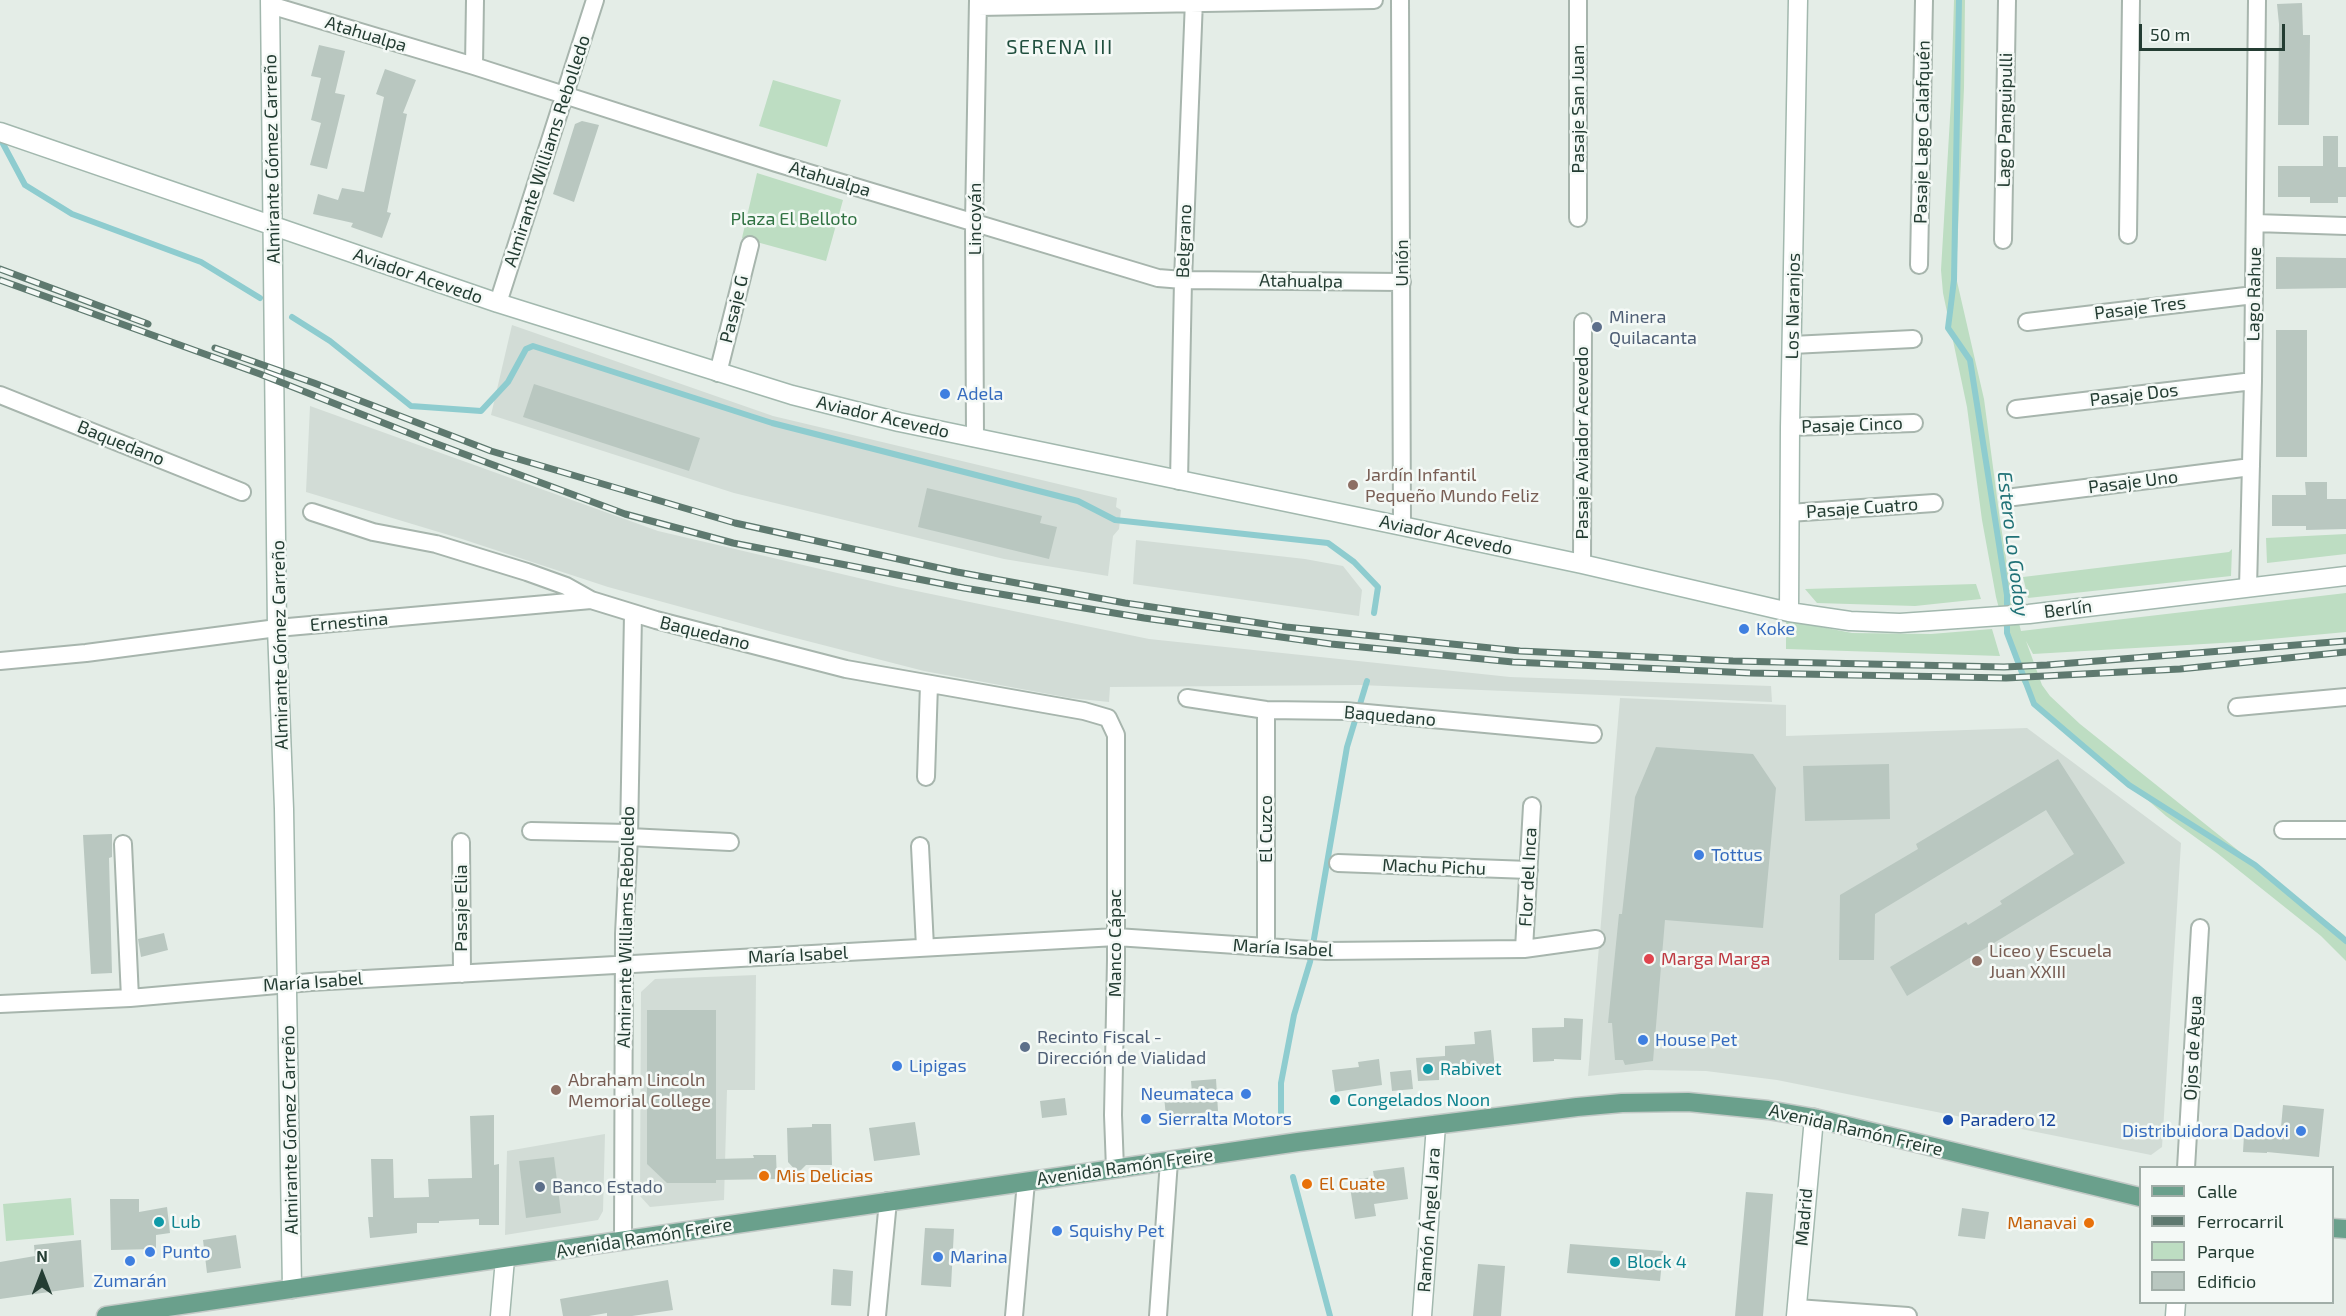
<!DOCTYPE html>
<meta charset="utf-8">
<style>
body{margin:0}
#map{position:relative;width:2346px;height:1316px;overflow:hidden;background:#e4ede7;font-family:"Exo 2",sans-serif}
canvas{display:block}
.legend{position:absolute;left:2139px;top:1166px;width:195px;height:138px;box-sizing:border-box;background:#f4f9f6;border:2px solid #a1aea8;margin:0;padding:8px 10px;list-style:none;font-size:18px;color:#243d33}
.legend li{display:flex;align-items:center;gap:12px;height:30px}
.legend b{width:30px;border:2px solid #a1aea8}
.north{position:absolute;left:12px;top:1244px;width:60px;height:60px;-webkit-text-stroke:4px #f4f9f6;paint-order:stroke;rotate:0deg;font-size:16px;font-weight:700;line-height:24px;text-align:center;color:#243d33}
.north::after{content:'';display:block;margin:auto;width:21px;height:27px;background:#243d33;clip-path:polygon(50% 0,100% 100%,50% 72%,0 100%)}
.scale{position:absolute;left:2139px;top:24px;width:146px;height:27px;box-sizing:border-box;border:3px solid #243d33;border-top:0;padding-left:8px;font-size:18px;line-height:21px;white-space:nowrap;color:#243d33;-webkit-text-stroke:4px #f4f9f6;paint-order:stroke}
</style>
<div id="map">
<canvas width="2346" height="1316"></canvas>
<ul class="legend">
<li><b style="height:8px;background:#6aa08c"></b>Calle</li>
<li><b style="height:8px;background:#5e796f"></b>Ferrocarril</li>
<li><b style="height:16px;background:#bdddc2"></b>Parque</li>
<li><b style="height:16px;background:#b9c7c0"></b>Edificio</li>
</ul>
<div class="north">N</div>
<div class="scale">50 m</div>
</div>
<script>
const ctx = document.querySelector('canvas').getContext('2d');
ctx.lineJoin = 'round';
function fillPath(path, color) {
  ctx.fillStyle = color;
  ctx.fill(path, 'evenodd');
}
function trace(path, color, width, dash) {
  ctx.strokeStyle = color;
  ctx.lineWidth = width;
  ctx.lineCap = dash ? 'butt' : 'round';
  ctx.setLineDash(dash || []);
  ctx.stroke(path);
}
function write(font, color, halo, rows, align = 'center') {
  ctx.font = font + ' "Exo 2",sans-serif';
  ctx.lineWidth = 5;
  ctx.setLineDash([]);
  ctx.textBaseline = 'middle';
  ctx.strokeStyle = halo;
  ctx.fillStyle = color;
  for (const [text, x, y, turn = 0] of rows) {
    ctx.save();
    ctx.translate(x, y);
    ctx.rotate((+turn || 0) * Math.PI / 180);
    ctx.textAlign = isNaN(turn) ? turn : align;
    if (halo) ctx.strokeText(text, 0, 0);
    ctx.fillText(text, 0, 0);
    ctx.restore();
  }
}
const built = new Path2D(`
 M512 325 773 416 1117 498 1116 507 1121 510 1119 529 1113 536 1108 576 1004 559 734 493 491 415Z
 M310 406 658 531 897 587 1149 639 1510 677 1771 686 1772 702 1360 685 1110 687 1109 702 1070 698 924 671 780 634 608 587 462 539 306 492Z
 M1136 540 1305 559 1343 566 1362 590 1359 616 1133 584Z
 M1620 698 1786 705V736L2027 728 2181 843 2162 1147 2151 1155 1777 1080 1706 1071 1645 1070 1588 1076Z
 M756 975 755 1090H727L724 1200 650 1207 640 1196 641 992 655 979Z
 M605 1134 603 1211 598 1220 505 1235 507 1151Z`);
const green = new Path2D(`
 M1954 0H1965L1964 88 1956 277 1984 399 2000 520 2012 596 2021 631 2346 593V632L2238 642 2033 654 2026 641 2042 685 2050 696 2080 724 2344 935 2346 938V961L2321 936 2217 853 2166 816 2111 768 2086 749 2040 710 2022 682 2006 635 1996 597 1982 520 1967 407 1943 293 1941 270 1951 101Z
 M773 80 841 100 827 147 759 126Z
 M757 173 843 200 826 261 742 238Z
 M2346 534V554L2267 563 2266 538Z
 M2232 549 2231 576 2028 598 2023 577 2229 552Z
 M1976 584 1981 599 1915 606 1817 603 1805 589Z
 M1786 620 1852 633 1931 634 1992 629 2000 656 1786 649Z
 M71 1198 74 1235 6 1241 3 1204Z`);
const stream = new Path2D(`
 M1959 0 1954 280 1948 328 1970 360 2007 595V633L2034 704 2129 785 2255 865 2346 941
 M2 142 25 185 72 214 201 262 260 298
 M292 317 330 341 411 406 481 411 508 382 526 349 533 346 772 423 1078 501 1115 520 1328 543 1354 562 1378 587 1374 613
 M1281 1115V1083L1294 1015 1310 962 1347 747 1367 681
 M1293 1177 1330 1316`);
const building = new Path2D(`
 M2302 3 2303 35H2310L2309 125H2278L2279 24 2277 4Z
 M319 45 345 51 335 93 345 95 327 169 310 165 321 123 311 120 321 78 311 76Z
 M385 69 416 80 403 113 407 114 387 212 391 213 382 238 351 227 353 223 313 214 318 194 338 200 342 188 364 192 384 97 376 94Z
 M582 121 599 125 574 202 553 194 575 124Z
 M2323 136H2338V167H2346V197H2338V203H2310V197H2278V166H2323Z
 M2276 257 2346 258V288L2276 289Z
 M2276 330H2307V457H2276Z
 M534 384 700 438 689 471 523 417Z
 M2305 482H2327V499H2346V529L2306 530V526H2272V495H2306Z
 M927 488 1042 516 1040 523 1057 527 1049 559 918 527Z
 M1656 747 1753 754 1776 788 1763 928 1665 920 1653 1061 1625 1065 1623 1060H1615L1612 1023H1608L1619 914H1622L1635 797Z
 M2058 759 2125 863 1907 996 1890 967 1966 922 1968 925 2002 904 2000 901 2074 854 2046 810 1875 914 1874 960H1839L1840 895 1918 849 1916 844Z
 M1889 764 1890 819 1805 821 1803 766Z
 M112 834V857L109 858 112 973 91 974 83 835Z
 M164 933 168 950 141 957 138 939Z
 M647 1010H716V1159L754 1158 753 1155H776L777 1179 716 1180V1183H667L647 1164Z
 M1564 1018 1583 1019 1581 1060 1554 1059V1061L1533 1062 1532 1028 1564 1027Z
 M1491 1030 1495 1069 1468 1071V1074L1439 1076V1080L1418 1081 1416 1058 1445 1056V1046L1475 1044 1474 1032Z
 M1379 1059 1382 1085 1335 1092 1332 1070 1359 1067 1358 1062Z
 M1411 1070 1413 1089 1392 1091 1390 1072Z
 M1216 1079 1218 1111 1166 1117 1164 1096 1192 1093 1191 1081Z
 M1065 1098 1067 1115 1042 1118 1040 1101Z
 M2283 1105 2324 1109 2319 1157 2267 1152V1153L2243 1152 2244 1135 2280 1138Z
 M494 1115V1165L499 1164V1225H479V1219L439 1221V1223H417V1233L370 1238 368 1217H373L371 1159H393L394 1198 429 1197 428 1179 472 1178 470 1116Z
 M915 1122 920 1155 874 1161 869 1128Z
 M812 1124H831L832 1165H806L798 1173 788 1162 787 1128 812 1127Z
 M554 1157 561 1213 526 1218 519 1161Z
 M1404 1167 1408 1199 1374 1204 1376 1216 1355 1219 1350 1187 1358 1186 1357 1179 1374 1177 1373 1171Z
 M1746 1192 1773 1194 1763 1316H1735Z
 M110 1199H139V1212L167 1207 170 1233 156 1235V1249L111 1250Z
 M1962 1208 1989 1212 1985 1239 1958 1236Z
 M925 1228 954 1229 951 1287 921 1285Z
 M236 1235 241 1268 207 1273 203 1240Z
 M81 1240 84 1287 0 1299V1262L35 1256 34 1245Z
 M1570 1244 1663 1251 1660 1281 1567 1273Z
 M1478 1264 1505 1266 1501 1316H1473Z
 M833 1269 853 1271 851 1306 831 1305Z
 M668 1280 673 1310 632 1316H607V1313L589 1316H563L560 1299Z`);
const street = new Path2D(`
 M1400 0 1402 526
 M1578 0V218
 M270 5 474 66 776 163 1158 278 1183 280 1402 282
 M978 7 1374 0
 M474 66 475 0
 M2255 223 2346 226
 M2128 235 2131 0
 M2003 240 2007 0
 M1919 265 1924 0
 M498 303 595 0
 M2027 322 2254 295
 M1792 345 1913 339
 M718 373 750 245
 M0 395 242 492
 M2016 409 2253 381
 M1790 427 1914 423
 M975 438 974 222 978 0
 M1179 481 1183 280 1194 0
 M2014 497 2251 467
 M312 512 373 532 436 544 527 572 566 586 591 600 656 620 846 669 1084 711 1108 718 1116 735V960L1113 1115 1115 1169
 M1789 513 1934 503
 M1582 564 1583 322
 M2248 588 2253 381 2257 0
 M0 661 86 653 277 628 591 600
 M1187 698 1266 710 1345 711 1593 734
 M2237 707 2346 697
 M1266 710V947
 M926 777 929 684
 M2283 830H2346
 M531 831 629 833
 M629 837 730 842
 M461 842 462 974
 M123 844 130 998
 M920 846 925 947
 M1338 863 1529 870
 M1524 949 1532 806
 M0 1004 130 998 311 982 1116 937 1326 951 1524 949 1596 939
 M2186 1168 2200 928
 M623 1240 624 934 629 837 633 614
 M1797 1308 1908 1316
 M877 1316 888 1201
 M1014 1316 1026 1182
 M1158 1316 1169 1161`);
const secondary = new Path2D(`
 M270 0 277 628 284 809 292 1289
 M0 132 498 303 792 395 899 422 1402 526 1582 564 1789 612 1850 621 1900 623 2029 614 2346 576
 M1789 612 1790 427 1798 0
 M500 1316 505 1259
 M1422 1316 1436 1125
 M1796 1316 1814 1118
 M2175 1316 2176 1302`);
const primary = new Path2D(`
 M2332 1228 2346 1229
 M106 1316 1298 1142 1577 1107 1622 1103 1688 1102 1768 1110 1814 1118 2140 1197`);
const rail = new Path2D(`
 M0 269 148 324
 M0 280 260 374 429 441 625 514 733 543 964 588 1144 618 1331 644 1513 662 1750 673 2006 678 2180 669 2346 652
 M215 348 314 383 491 451 735 523 957 572 1125 603 1286 627 1520 651 1733 661 2004 667 2047 665 2346 641`);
const markers = [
 [1597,327,6,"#5c6f8a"],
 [945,394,6,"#3f7fe0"],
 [1353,485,6,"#8d6e63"],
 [1744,629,6,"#3f7fe0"],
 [1699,855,6,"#3f7fe0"],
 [1649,959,6,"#e0444e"],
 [1977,961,6,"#8d6e63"],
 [1643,1040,6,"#3f7fe0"],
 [1025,1047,6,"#5c6f8a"],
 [897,1066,6,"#3f7fe0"],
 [1428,1069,6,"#0f9aa8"],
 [556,1090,6,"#8d6e63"],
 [1246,1094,6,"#3f7fe0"],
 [1335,1100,6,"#0f9aa8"],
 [1146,1119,6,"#3f7fe0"],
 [1948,1120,6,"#1a4fb4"],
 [2301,1131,6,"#3f7fe0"],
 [764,1176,6,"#e8710a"],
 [1307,1184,6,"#e8710a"],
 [540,1187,6,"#5c6f8a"],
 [159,1222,6,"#0f9aa8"],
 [2089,1223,6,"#e8710a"],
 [1057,1231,6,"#3f7fe0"],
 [150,1252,6,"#3f7fe0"],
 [938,1257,6,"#3f7fe0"],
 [130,1261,6,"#3f7fe0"],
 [1615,1262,6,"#0f9aa8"]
];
const streetNames = [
 ["Atahualpa",366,34,17],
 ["Pasaje San Juan",1578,109,-90],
 ["Lago Panguipulli",2005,120,-89],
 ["Pasaje Lago Calafquén",1922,132,-89],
 ["Almirante Williams Rebolledo",547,151,-72],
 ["Almirante Gómez Carreño",272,159,-91],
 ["Atahualpa",830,179,17],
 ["Lincoyán",975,219,-90],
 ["Belgrano",1184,241,-88],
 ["Unión",1402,263,-90],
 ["Aviador Acevedo",418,276,19],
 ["Atahualpa",1301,281,1],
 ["Lago Rahue",2254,294,-89],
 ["Los Naranjos",1793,306,-89],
 ["Pasaje Tres",2140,308,-7],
 ["Pasaje G",734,309,-76],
 ["Pasaje Dos",2134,395,-7],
 ["Aviador Acevedo",883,417,13],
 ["Pasaje Cinco",1852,425,-2],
 ["Baquedano",121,443,22],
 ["Pasaje Aviador Acevedo",1582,443,-90],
 ["Pasaje Uno",2133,482,-7],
 ["Pasaje Cuatro",1862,508,-4],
 ["Aviador Acevedo",1446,535,12],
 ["Berlín",2068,609,-7],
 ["Ernestina",349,622,-5],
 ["Baquedano",705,633,14],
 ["Almirante Gómez Carreño",280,645,-91],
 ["Baquedano",1390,716,5],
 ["El Cuzco",1266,829,-90],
 ["Machu Pichu",1434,867,2],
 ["Flor del Inca",1528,877,-87],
 ["Pasaje Elia",461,908,-90],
 ["Almirante Williams Rebolledo",626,927,-89],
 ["Manco Cápac",1115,943,-90],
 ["María Isabel",1283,948,3],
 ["María Isabel",798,955,-3],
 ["María Isabel",313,982,-4],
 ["Ojos de Agua",2193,1048,-87],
 ["Almirante Gómez Carreño",290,1130,-91],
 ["Avenida Ramón Freire",1856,1130,13],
 ["Avenida Ramón Freire",1125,1167,-8],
 ["Madrid",1804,1217,-85],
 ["Ramón Ángel Jara",1429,1220,-86],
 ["Avenida Ramón Freire",644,1238,-9]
];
const parkNames = [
 ["Plaza El Belloto",794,219]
];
const serviceNames = [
 ["Minera",1609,317],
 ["Quilacanta",1609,338],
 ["Recinto Fiscal -",1037,1037],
 ["Dirección de Vialidad",1037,1058],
 ["Banco Estado",552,1187]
];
const shopNames = [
 ["Adela",957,394],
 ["Koke",1756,629],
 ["Tottus",1711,855],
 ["House Pet",1655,1040],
 ["Lipigas",909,1066],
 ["Neumateca",1234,1094,"right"],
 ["Sierralta Motors",1158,1119],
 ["Distribuidora Dadovi",2289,1131,"right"],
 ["Squishy Pet",1069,1231],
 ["Punto",162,1252],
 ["Marina",950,1257],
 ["Zumarán",130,1281,"center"]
];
const educationNames = [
 ["Jardín Infantil",1365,475],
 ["Pequeño Mundo Feliz",1365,496],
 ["Liceo y Escuela",1989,951],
 ["Juan XXIII",1989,972],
 ["Abraham Lincoln",568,1080],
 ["Memorial College",568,1101]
];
const healthNames = [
 ["Marga Marga",1661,959]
];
const cultureNames = [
 ["Rabivet",1440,1069],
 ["Congelados Noon",1347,1100],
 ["Lub",171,1222],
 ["Block 4",1627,1262]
];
const transitNames = [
 ["Paradero 12",1960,1120]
];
const foodNames = [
 ["Mis Delicias",776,1176],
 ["El Cuate",1319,1184],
 ["Manavai",2077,1223,"right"]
];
const neighbourhoodNames = [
 ["SERENA III",1060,47]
];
const waterNames = [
 ["Estero Lo Godoy",2013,544,83]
];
fillPath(built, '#d2dcd6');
fillPath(green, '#bdddc2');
trace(stream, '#8ecccf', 6);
fillPath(building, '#b9c7c0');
trace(street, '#a7b5ad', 20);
trace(secondary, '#a2b8ae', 21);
trace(primary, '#c2c9c6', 21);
trace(street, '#fff', 16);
trace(secondary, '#fff', 18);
trace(primary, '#6aa08c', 18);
trace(rail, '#5e796f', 7);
trace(rail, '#f4f9f6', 4.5, [14]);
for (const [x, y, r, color] of markers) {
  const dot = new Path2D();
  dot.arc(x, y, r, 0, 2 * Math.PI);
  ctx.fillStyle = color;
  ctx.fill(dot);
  trace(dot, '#f4f9f6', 2);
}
write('18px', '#243d33', '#f4f9f6', streetNames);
write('18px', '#307242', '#f4f9f6', parkNames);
write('18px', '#4e5e75', '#f4f9f6', serviceNames, 'left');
write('18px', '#366cbe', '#f4f9f6', shopNames, 'left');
write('18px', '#785e54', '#f4f9f6', educationNames, 'left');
write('18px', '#be3a42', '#f4f9f6', healthNames, 'left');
write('18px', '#0d838f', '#f4f9f6', cultureNames, 'left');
write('18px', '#164399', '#f4f9f6', transitNames, 'left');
write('18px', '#c56008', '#f4f9f6', foodNames, 'left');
ctx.letterSpacing = '1.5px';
write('20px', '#204f3e', '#f4f9f6', neighbourhoodNames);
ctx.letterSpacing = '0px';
write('italic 20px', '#207277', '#f4f9f6', waterNames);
</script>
